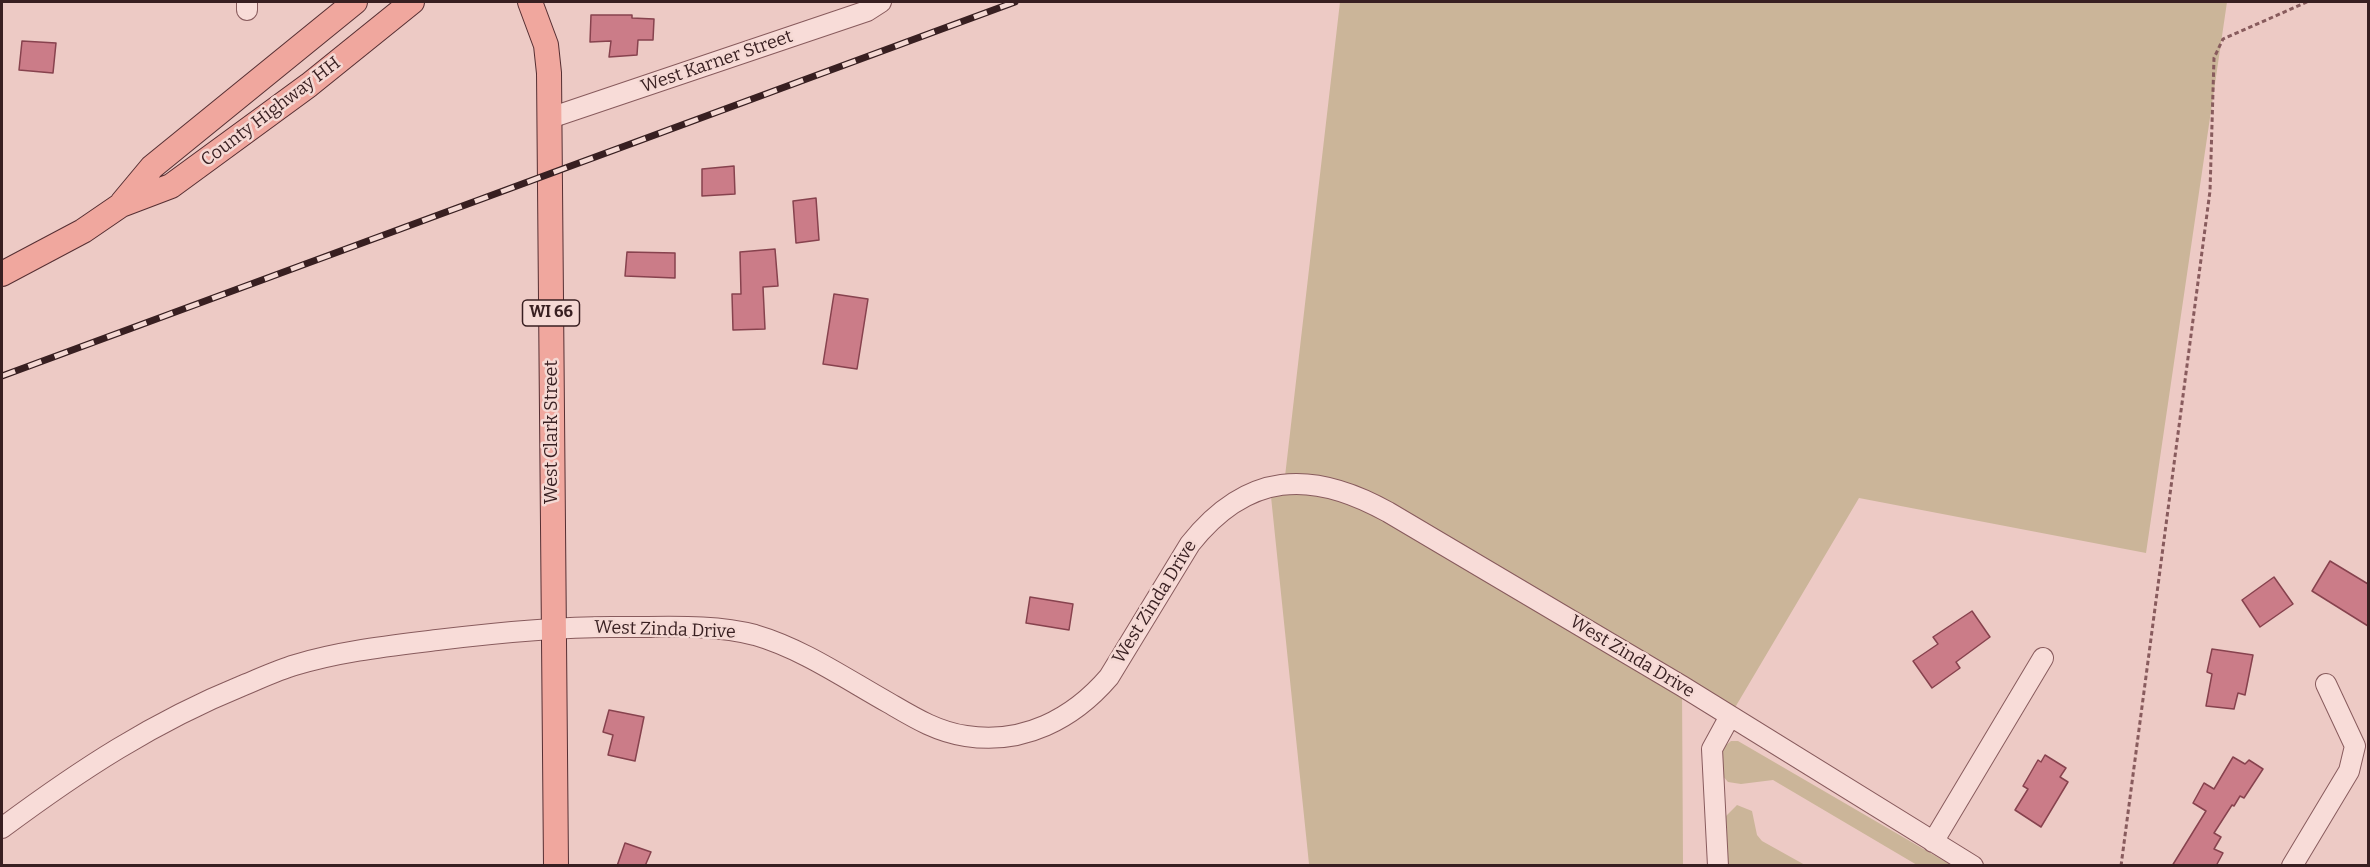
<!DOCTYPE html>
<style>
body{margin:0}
#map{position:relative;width:2370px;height:867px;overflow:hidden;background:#edcac5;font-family:Bitter,serif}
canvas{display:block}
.frame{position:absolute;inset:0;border:3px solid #381f21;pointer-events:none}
</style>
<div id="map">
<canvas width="2370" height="867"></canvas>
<div class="frame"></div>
</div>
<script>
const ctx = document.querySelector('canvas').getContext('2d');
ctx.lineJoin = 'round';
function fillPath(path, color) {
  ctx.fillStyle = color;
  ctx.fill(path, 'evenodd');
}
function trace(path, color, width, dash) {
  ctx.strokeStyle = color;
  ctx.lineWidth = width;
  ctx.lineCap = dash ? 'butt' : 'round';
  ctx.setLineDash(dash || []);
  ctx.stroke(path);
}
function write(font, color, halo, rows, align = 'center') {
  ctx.font = font + ' Bitter,serif';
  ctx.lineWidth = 5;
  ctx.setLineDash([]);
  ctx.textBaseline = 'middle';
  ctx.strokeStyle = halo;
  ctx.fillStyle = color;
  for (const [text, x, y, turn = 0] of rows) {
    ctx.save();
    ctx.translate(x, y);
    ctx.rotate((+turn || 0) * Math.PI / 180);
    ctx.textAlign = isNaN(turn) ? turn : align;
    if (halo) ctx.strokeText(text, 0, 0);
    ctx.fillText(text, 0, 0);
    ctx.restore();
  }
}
const green = new Path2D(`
 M1340 2H2227L2146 553 1859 498 1730 716 1682 687 1683 865 1309 864 1270 487 1284 485Z
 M1731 741H1738L1951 865H1917L1773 780 1741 784 1728 782 1721 774 1720 750Z
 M1737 805 1752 811 1757 835 1762 841 1805 865H1728L1726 816Z`);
const building = new Path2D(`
 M591 15H632V18L654 19 653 40H638L637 55 609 57 611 41 590 42Z
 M22 41 56 43 53 73 19 70Z
 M734 166 735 194 702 196V169Z
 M816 198 819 240 796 243 793 201Z
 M775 249 778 286 763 287 765 329 733 330 732 294H741L740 252Z
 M627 252 675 253V278L625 276Z
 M834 294 868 299 857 369 823 364Z
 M2330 561 2368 584V626L2312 591Z
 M2274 577 2293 604 2260 627 2242 600Z
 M1030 597 1073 604 1069 630 1026 623Z
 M1972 611 1990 637 1956 662 1960 668 1932 688 1913 661 1938 644 1933 637Z
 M2212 649 2253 655 2245 695 2238 693 2234 709 2206 706 2212 674 2207 672Z
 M609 710 644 717 635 761 608 755 613 735 603 732Z
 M2045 755 2066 768 2060 777 2068 782 2041 827 2015 810 2028 789 2023 786 2038 760 2041 762Z
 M2233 757 2245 764 2249 760 2263 769 2244 798 2240 796 2234 806 2232 805 2214 833 2221 837 2214 849 2223 853 2216 866H2172L2206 811 2193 803 2204 783 2214 789Z
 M625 843 651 852 645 866H617Z`);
const path = new Path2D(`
 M2121 866 2210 191 2214 58 2223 39 2307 2`);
const minor = new Path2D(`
 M247 2V10
 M550 118 867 11 881 2
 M2 828C80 770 153 722 244 685 261 678 278 670 295 665 341 651 389 646 437 640 495 633 552 627 611 627 658 628 709 623 755 635 803 649 846 679 889 703 913 717 937 732 966 736 1023 745 1073 719 1109 677L1190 544C1247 472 1311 469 1388 512L1682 686 1973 866
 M1933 842 2043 658
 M1718 866 1712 749 1730 716
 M2292 866 2349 771 2355 746 2326 684`);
const major = new Path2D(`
 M530 2 546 45 549 73 556 866
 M122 203 152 167 355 2
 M2 274 83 231 121 205 171 186 309 85 412 2`);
const rail = new Path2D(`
 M2 376 1015 2`);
const shields = [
 [551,313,57]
];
const shieldNames = [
 ["WI 66",551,313]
];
const streetNames = [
 ["West Karner Street",717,62,-19],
 ["County Highway HH",271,112,-37],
 ["West Clark Street",552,432,-90],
 ["West Zinda Drive",1155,602,-58],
 ["West Zinda Drive",665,630,2],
 ["West Zinda Drive",1632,657,31]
];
fillPath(green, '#cbb599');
fillPath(building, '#cb7c88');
trace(building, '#87424e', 1.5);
trace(minor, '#885b5d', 22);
trace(major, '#562f33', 26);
trace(path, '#885b5d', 3, [4.5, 3]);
trace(minor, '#f8dcd8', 20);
trace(major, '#f0a79e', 24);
trace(rail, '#381f21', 7);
trace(rail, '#f5d9d4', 4.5, [14]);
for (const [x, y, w] of shields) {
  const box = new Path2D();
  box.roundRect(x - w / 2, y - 13, w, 26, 4.5);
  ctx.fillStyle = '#f5d9d4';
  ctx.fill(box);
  trace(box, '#381f21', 1.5);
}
write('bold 16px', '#381f21', null, shieldNames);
write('18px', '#381f21', '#f5d9d4', streetNames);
</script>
